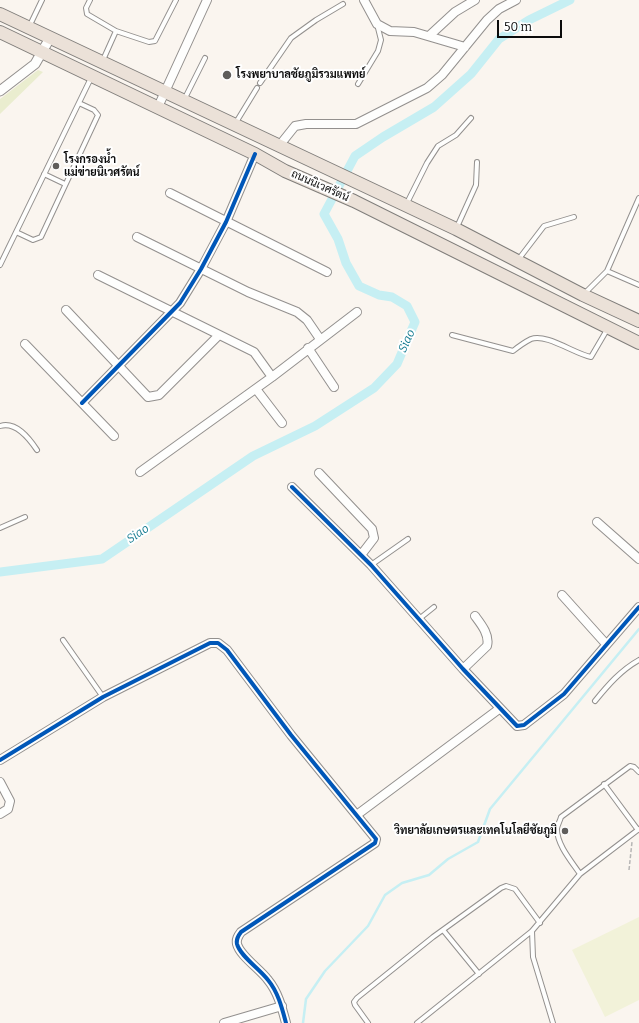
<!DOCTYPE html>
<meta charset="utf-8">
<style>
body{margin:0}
#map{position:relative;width:639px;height:1023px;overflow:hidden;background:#faf5ef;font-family:Bitter,serif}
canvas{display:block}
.scale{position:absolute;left:497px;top:20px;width:65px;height:18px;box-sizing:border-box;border:2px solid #0b0b0b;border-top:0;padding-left:5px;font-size:12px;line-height:14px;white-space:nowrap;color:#0b0b0b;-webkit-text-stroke:3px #fff;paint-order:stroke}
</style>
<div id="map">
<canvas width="639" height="1023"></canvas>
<div class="scale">50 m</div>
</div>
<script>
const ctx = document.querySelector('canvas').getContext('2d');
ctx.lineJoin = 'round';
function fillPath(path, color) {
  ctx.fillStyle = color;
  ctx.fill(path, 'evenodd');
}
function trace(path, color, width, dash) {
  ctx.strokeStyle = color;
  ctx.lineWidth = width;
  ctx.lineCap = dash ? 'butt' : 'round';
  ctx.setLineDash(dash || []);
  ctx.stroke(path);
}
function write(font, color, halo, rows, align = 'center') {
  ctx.font = font + ' Bitter,Sarabun,serif';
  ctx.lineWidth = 4;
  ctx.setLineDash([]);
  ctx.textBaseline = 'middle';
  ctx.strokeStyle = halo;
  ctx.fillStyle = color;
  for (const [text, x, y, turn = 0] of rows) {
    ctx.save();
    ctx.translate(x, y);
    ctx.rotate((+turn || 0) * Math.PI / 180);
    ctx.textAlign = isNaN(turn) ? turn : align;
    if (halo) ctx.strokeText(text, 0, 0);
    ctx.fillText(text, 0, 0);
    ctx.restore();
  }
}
const green = new Path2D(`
 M38 70 43 72 0 114V99Z`);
const pitch = new Path2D(`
 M639 917V1000L605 1017 572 950Z`);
const stream = new Path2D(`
 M303 1023 306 999 325 971 368 926 385 895 402 883 429 875 448 859 478 842 490 809 639 629`);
const canal = new Path2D(`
 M0 572 102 559 253 456 315 426 374 388 397 364 415 322 407 306 392 297 379 295 359 286 346 263 338 239 324 214 355 156 383 137 434 107 471 74 499 39 529 20 570 0`);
const path = new Path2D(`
 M629 870 632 842`);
const service = new Path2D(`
 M90 0 86 8 87 14 116 31 103 60
 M30 25 42 0
 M116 31 149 42 155 41 176 0
 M260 83 291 38 316 20 343 4
 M358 84 378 51 381 40 377 24
 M184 100 205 58
 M235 124 257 88
 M44 174 65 184
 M407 203 427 163 438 146 456 135 471 118
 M457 227 476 185 477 162
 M16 232 33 240 41 237 98 115 94 110 79 103
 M518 260 544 226 574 217
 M0 265 91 78
 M607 271 639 285
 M585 293 607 271 639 198
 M452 335 513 351C518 347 525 342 531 339 546 333 575 354 591 357L608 328
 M0 426C16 421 29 438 37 450
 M0 528 25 517
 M371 565 408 539
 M419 619 434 607
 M63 640 103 697
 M595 701C608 685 621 670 639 660
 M604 784 638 830
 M580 874C572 862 557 845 557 829 557 826 560 821 561 817L630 766 634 767 639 772
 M443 930 479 974
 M532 931 533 957 553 1023
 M368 1023 355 1005 354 1002 357 998 433 937 501 888 506 886 515 889 540 923
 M417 1023 532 931 580 874 639 829`);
const minor = new Path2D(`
 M364 0 377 24 390 31 414 32 465 47
 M429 36 455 12 475 0
 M158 107 207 0
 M279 146 295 126 306 124H356L427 88 442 75 487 20 499 9 516 0
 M170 193 327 272
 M137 237 248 292 297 312 307 320 320 339
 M98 275 254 352 272 377
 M66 310 148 397 159 395 218 336
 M25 344 114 436
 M308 348 334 387
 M256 389 282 423
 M82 403 180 303 201 269 226 222 255 154
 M140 472 272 377 357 312
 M319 473 372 529 374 538 361 555
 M292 487 371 565 463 669 517 726 524 725 564 694 639 607
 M597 522 639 559
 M562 595 606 644
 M463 669 487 646C490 635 481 624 475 616
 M0 760 103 697 210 643H218L227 650 291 735 376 839 375 843 241 932C238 936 236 939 237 944 240 956 260 969 268 980 278 992 282 1008 286 1023
 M0 782 10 801 8 809 0 814
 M358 814 499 709
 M224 1023 282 1006`);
const tertiary = new Path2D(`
 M0 91 35 64 50 38`);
const primary = new Path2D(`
 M0 14 456 229 583 295 639 321
 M0 32 255 154 285 171 354 201 639 343`);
const cycleway = new Path2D(`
 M82 403 180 303 201 269 226 222 255 154
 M292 487 371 565 463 669 517 726 524 725 564 694 639 607
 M0 760 103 697 210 643H218L227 650 291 735 376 839 375 843 241 932C238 936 236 939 237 944 240 956 260 969 268 980 278 992 282 1008 286 1023`);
const markers = [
 [227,75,5,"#5f5d5b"],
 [56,166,4,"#5f5d5b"],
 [565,831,4,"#5f5d5b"]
];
const poiNames = [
 ["โรงพยาบาลชัยภูมิรวมแพทย์",236,75],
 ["โรงกรองน้ำ",64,160],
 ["แม่ข่ายนิเวศรัตน์",64,173],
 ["วิทยาลัยเกษตรและเทคโนโลยีชัยภูมิ",557,831,"right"]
];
const streetNames = [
 ["ถนนนิเวศรัตน์",320,186,24]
];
const waterNames = [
 ["Siao",407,341,-66],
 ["Siao",138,534,-34]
];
fillPath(green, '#eaedcf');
fillPath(pitch, '#f2f2d9');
trace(stream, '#c6eff3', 2.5);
trace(canal, '#c6eff3', 9);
trace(service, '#93908e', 6);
trace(minor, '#93908e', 10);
trace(tertiary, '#93908e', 11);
trace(primary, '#807e7b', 14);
trace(path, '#b7b6b5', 1.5, [4, 2]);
trace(service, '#fefefd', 4);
trace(minor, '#fefefd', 8);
trace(tertiary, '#fefefd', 9);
trace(primary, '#ebe1d8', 12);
trace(cycleway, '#0057b8', 4);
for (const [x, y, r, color] of markers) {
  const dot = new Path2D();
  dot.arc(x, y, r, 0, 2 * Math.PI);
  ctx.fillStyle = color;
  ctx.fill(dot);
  trace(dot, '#fff', 1.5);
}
write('bold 11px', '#0b0b0b', '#fff', poiNames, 'left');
write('11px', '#0b0b0b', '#fff', streetNames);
write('italic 12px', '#187d92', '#fff', waterNames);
</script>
